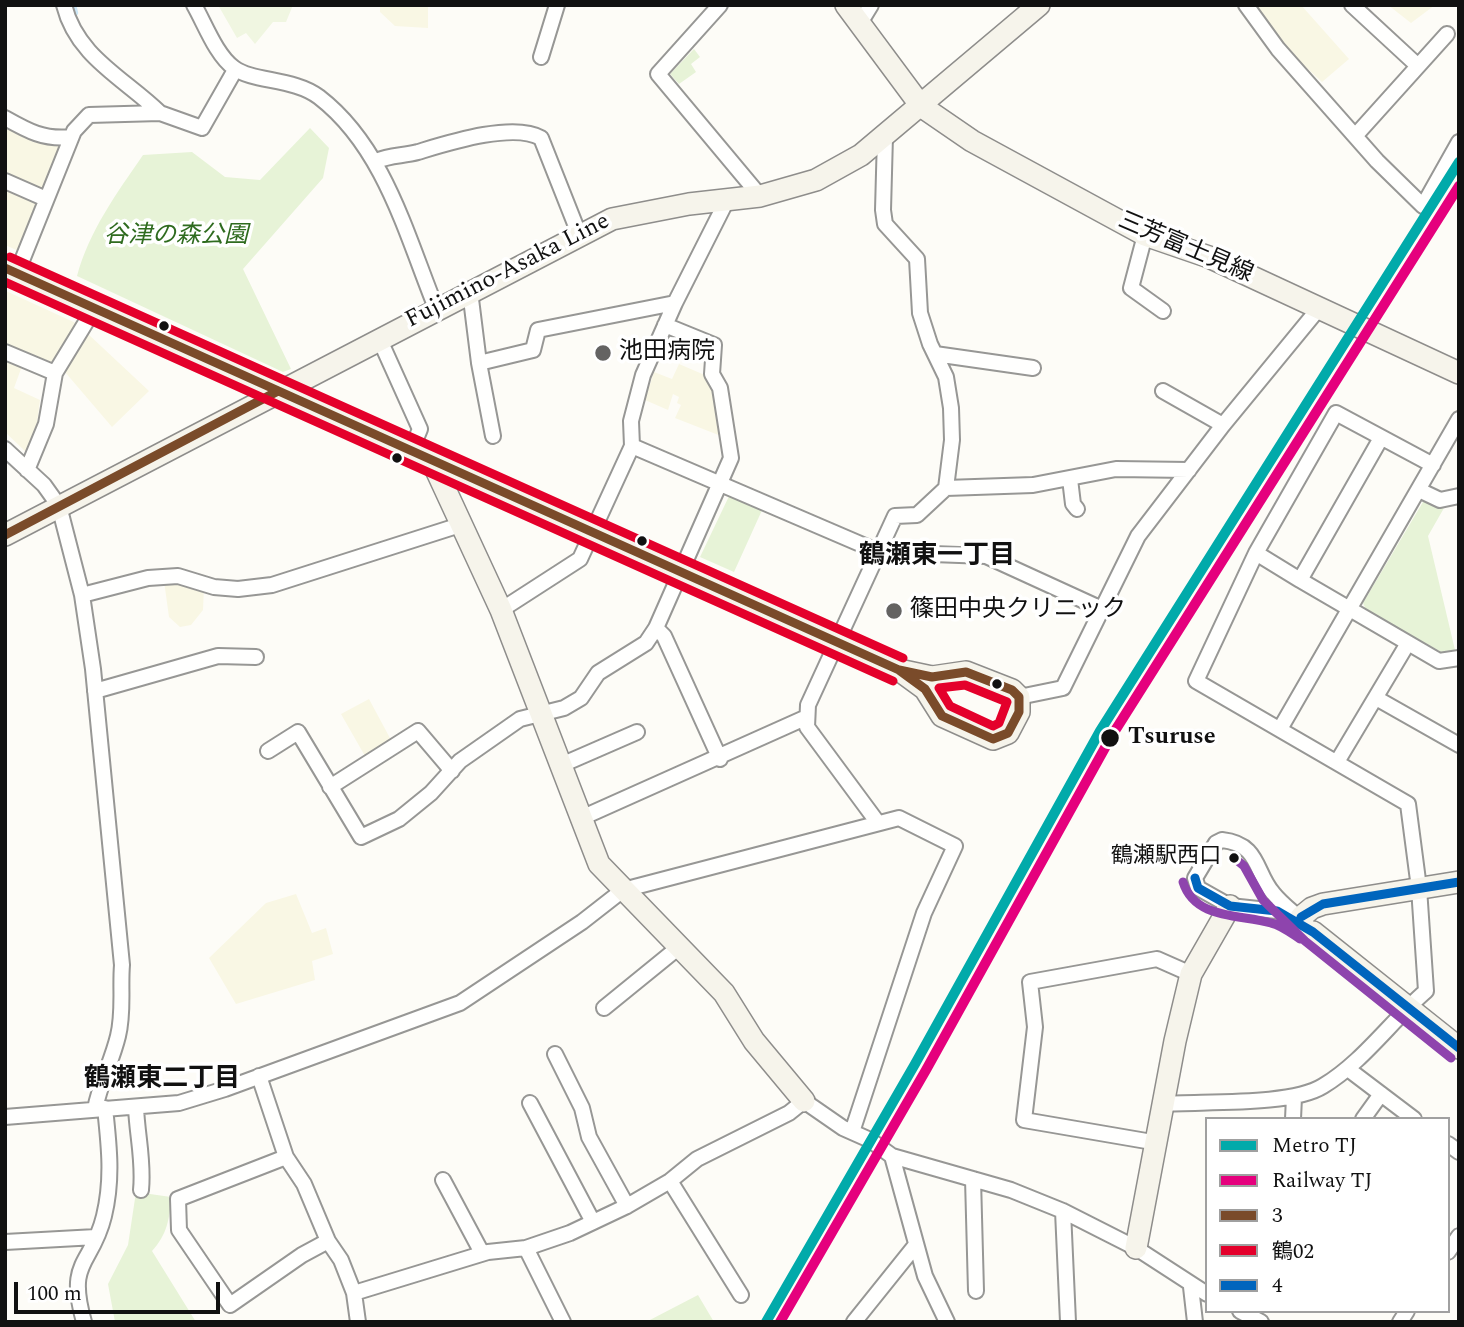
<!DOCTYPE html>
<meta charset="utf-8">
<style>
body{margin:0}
#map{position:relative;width:1464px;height:1327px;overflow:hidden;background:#fdfcf7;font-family:Spectral,"Noto Sans JP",serif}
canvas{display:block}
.frame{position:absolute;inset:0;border:7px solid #111;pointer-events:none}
.legend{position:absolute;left:1205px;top:1117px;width:245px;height:196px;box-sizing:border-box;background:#fff;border:2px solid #a0a0a0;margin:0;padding:9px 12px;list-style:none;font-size:21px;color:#111}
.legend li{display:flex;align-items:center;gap:14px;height:35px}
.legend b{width:35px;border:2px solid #a0a0a0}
.scale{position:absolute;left:14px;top:1282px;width:206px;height:32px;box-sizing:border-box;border:4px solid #111;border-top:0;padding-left:9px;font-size:21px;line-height:24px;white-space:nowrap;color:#111;-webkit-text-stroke:5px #fff;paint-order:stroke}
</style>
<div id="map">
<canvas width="1464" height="1327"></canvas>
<div class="frame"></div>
<ul class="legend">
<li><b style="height:9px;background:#01aaaa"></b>Metro TJ</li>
<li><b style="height:9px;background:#e5007d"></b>Railway TJ</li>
<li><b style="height:9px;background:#7a4b2a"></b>3</li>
<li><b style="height:9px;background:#e4002b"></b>鶴02</li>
<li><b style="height:9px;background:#0065bd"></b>4</li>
</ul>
<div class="scale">100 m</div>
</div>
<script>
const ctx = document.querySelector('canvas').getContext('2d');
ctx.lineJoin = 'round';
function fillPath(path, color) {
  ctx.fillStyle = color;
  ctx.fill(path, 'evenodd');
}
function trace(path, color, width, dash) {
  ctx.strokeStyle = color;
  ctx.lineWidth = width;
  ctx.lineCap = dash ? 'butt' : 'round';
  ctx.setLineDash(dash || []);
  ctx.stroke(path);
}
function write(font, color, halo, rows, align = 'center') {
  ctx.font = font + ' Spectral,"Noto Sans JP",serif';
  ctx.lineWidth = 7;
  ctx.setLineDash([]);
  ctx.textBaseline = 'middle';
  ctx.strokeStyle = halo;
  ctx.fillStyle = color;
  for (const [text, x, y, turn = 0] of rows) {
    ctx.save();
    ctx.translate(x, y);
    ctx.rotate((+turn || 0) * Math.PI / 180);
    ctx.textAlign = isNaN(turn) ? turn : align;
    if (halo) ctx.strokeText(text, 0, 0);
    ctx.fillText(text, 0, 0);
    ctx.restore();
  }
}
const farmland = new Path2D(`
 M380 5H428V28L395 26 380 12Z
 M1255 5H1301L1349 59 1322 82 1283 46Z
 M1388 5H1435L1411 23Z
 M5 125 33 142 58 144 62 150 44 189 39 191 5 175Z
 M5 186 38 200 40 204 21 252 5 245Z
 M6 291 78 324 55 363 50 364 5 345Z
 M87 333 149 391 112 427 65 372Z
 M5 359 22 366 14 388 40 400 37 423 26 452 5 432Z
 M679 364 707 376 715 391 721 436 675 418 681 405 677 403 679 397 673 394 668 410 645 400 654 372 672 379Z
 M164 581 204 587 203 610 191 625 180 627 169 617Z
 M369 699 391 740 365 756 341 714Z
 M296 894 312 933 326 928 333 954 312 961 315 980 236 1004 209 958 266 903Z`);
const green = new Path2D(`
 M694 49 700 57 691 64 696 72 679 84 670 74Z
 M310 128 329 148 323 178 243 269 291 369 283 372 77 276C89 231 117 193 143 155L192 152 225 177 260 180Z
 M731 492 763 508 734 572 700 557Z
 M1430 501 1444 508 1428 536 1455 650 1443 653 1366 610 1363 603 1423 502Z
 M136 1192 171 1197C170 1218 167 1235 152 1251L196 1322H115L108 1284 128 1245Z
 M698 1295 714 1322H646Z`);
const pitch = new Path2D(`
 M218 5H293L286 22H273L255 44 246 33 237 38Z`);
const stream = new Path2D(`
 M74 5 76 13`);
const street = new Path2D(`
 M64 5C77 57 124 78 160 113
 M194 5C205 24 216 55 234 68 253 82 294 78 319 97 384 147 406 234 436 308
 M720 5 658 74 760 196
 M1246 5 1278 49 1377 161 1423 206 1459 142
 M1352 5 1418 66
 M860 23 871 5
 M541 57 557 5
 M5 118C28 131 44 140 71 137
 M1356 135 1447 34
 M376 161C390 155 403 156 418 152 448 143 513 122 541 138L579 234
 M5 181 46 199
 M1145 235 1131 288 1163 311
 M17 273 74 131 89 115 160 113 202 128 235 70
 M470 291 479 363 533 350 538 330 675 303
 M379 338 420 429 411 451
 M5 352 55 373
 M935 354 1033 368
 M479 363 493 436
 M1163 391 1223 425
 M1381 438 1300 580 1439 661 1459 658
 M632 446 879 552 986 556 1104 610
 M5 449 44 485 59 506 82 595 93 669 122 965C120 988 124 1012 118 1036 112 1061 100 1083 95 1109
 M27 470 46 424 55 373 94 309
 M1070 479 1073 504 1077 509
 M946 488 1033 485 1116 469 1189 470
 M1419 490 1440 500 1459 496
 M1256 553 1300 580
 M82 595 148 578 178 576 214 587 238 589 272 585 460 525
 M501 610 580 559 632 446 631 421 643 375 675 303 727 200
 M656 628 664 636 720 759
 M95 691 218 656 256 657
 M1019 697 1063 688 1138 536 1223 425 1320 307
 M1376 698 1459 745
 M1280 729 1459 419
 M268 751 298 732 361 837 399 819 431 793 460 761 520 719 564 708 581 698 598 673 646 643 656 628 731 458 720 388 712 374 714 345 665 325
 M1337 762 1408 643
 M559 766 637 732
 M330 787 418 731 452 771
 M579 819 807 717
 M878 823 807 727 808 705 895 516 917 515 946 488 952 440 951 408 946 377 930 344 920 313 917 259 885 224 883 210 885 136
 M1222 840C1260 844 1255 873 1273 893 1285 908 1301 917 1313 932L1277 911 1230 906 1198 888 1195 878 1216 843Z
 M604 1008 679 947
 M555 1054 582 1108 589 1137 627 1206
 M1348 1069 1414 1119
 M259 1076 286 1157 304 1184 328 1241 341 1260 354 1293 488 1252 526 1248 570 1233 627 1206 670 1181 697 1159 789 1113 804 1101 843 1128 870 1140 892 1156 1011 1190 1063 1211 1136 1248 1207 1294
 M530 1103 593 1222
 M1163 1104C1204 1101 1291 1106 1323 1086 1363 1062 1391 1021 1426 991L1419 888 1408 804 1196 681 1256 553 1336 413 1433 465
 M136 1107C137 1135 144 1161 141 1190
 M5 1117 179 1103 225 1089 460 1003 582 922 623 890 899 818 955 846 924 913 852 1132
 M1293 1119 1294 1097
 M1363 1119 1381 1094
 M1158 1143 1024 1120 1035 1027 1030 982 1157 959 1191 974
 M1448 1144 1459 1152
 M892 1156 925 1276 947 1322
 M286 1157 178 1199 179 1230 230 1305 302 1255 328 1241
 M973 1179 976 1291
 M443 1180 482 1253
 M670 1181 741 1295
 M1063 1211 1068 1322
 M5 1242 96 1237
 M526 1248 563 1322
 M1448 1252 1459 1236
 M1191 1287 1195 1322
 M354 1293 358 1322
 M1240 1311 1261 1322
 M84 1322C66 1259 92 1266 104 1216 113 1179 109 1145 105 1108
 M854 1322 915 1246
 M1400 1322 1407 1311`);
const secondary = new Path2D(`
 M846 5 921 106 972 141 1145 235 1209 257 1459 373
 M5 268 899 670 932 677 966 672 1012 690 1019 697V712L1008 733 993 739 942 716 925 689 899 670
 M432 461 501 610 599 864 724 993 754 1041 804 1101
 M5 535 612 219 689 204 760 196 816 180 861 155 1039 5
 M1301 917 1312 908 1323 904 1459 882
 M1313 932 1459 1048
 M1136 1248 1175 1041 1191 974 1230 906`);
const bus1 = new Path2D(`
 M5 268 899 670
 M5 535 278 391
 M899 670 932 677 966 672 1012 690 1019 697V712L1008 733 993 739 942 716 925 689Z`);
const bus2 = new Path2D(`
 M10 257 903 658
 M5 282 893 681
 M965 685 1007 702 999 723 993 726 950 706 939 688Z`);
const bus3 = new Path2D(`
 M1195 878 1198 888 1230 906 1277 911 1313 932 1459 1048
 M1301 917 1323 904 1459 882`);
const bus4 = new Path2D(`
 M1233 857 1244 866 1263 900 1305 941 1451 1058
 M1183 882C1195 920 1240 914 1271 923 1281 925 1291 933 1300 939`);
const rail1 = new Path2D(`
 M780 1322 926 1070 1111 737 1459 186`);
const metro1 = new Path2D(`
 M766 1322 915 1064 1100 731 1459 162`);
const markers = [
 [164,326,6,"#111"],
 [603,353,9,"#646362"],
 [397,458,6,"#111"],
 [642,541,6,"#111"],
 [894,611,9,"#646362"],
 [997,684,6,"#111"],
 [1110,738,10,"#111"],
 [1234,858,6,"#111"]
];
const busNames = [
 ["鶴瀬駅西口",1221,858]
];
const parkNames = [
 ["谷津の森公園",176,237]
];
const streetNames = [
 ["三芳富士見線",1185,249,23],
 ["Fujimino-Asaka Line",508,272,-27]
];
const poiNames = [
 ["池田病院",619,353],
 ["篠田中央クリニック",910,611]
];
const stopNames = [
 ["Tsuruse",1128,738]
];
const neighbourhoodNames = [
 ["鶴瀬東一丁目",937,558],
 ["鶴瀬東二丁目",162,1081]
];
fillPath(farmland, '#f9f7e4');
fillPath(green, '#e7f3d7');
fillPath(pitch, '#f0f6e1');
trace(stream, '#cde8f7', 4.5);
trace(street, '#979795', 18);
trace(secondary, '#8e8d8b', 24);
trace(street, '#fffffe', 14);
trace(secondary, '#f6f4eb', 21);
trace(bus1, '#7a4b2a', 9);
trace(bus2, '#e4002b', 9);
trace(bus3, '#0065bd', 9);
trace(bus4, '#8e44ad', 9);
trace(rail1, '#e5007d', 10);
trace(metro1, '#01aaaa', 10);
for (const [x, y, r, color] of markers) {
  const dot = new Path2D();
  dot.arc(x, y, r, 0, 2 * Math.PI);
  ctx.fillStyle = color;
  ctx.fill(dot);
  trace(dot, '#fff', 2.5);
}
write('22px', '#111', '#fff', busNames, 'right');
write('italic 24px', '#2f6b1f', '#fff', parkNames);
write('24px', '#111', '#fff', streetNames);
write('24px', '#111', '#fff', poiNames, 'left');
write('bold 24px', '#111', '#fff', stopNames, 'left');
write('bold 26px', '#111', '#fff', neighbourhoodNames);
</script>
